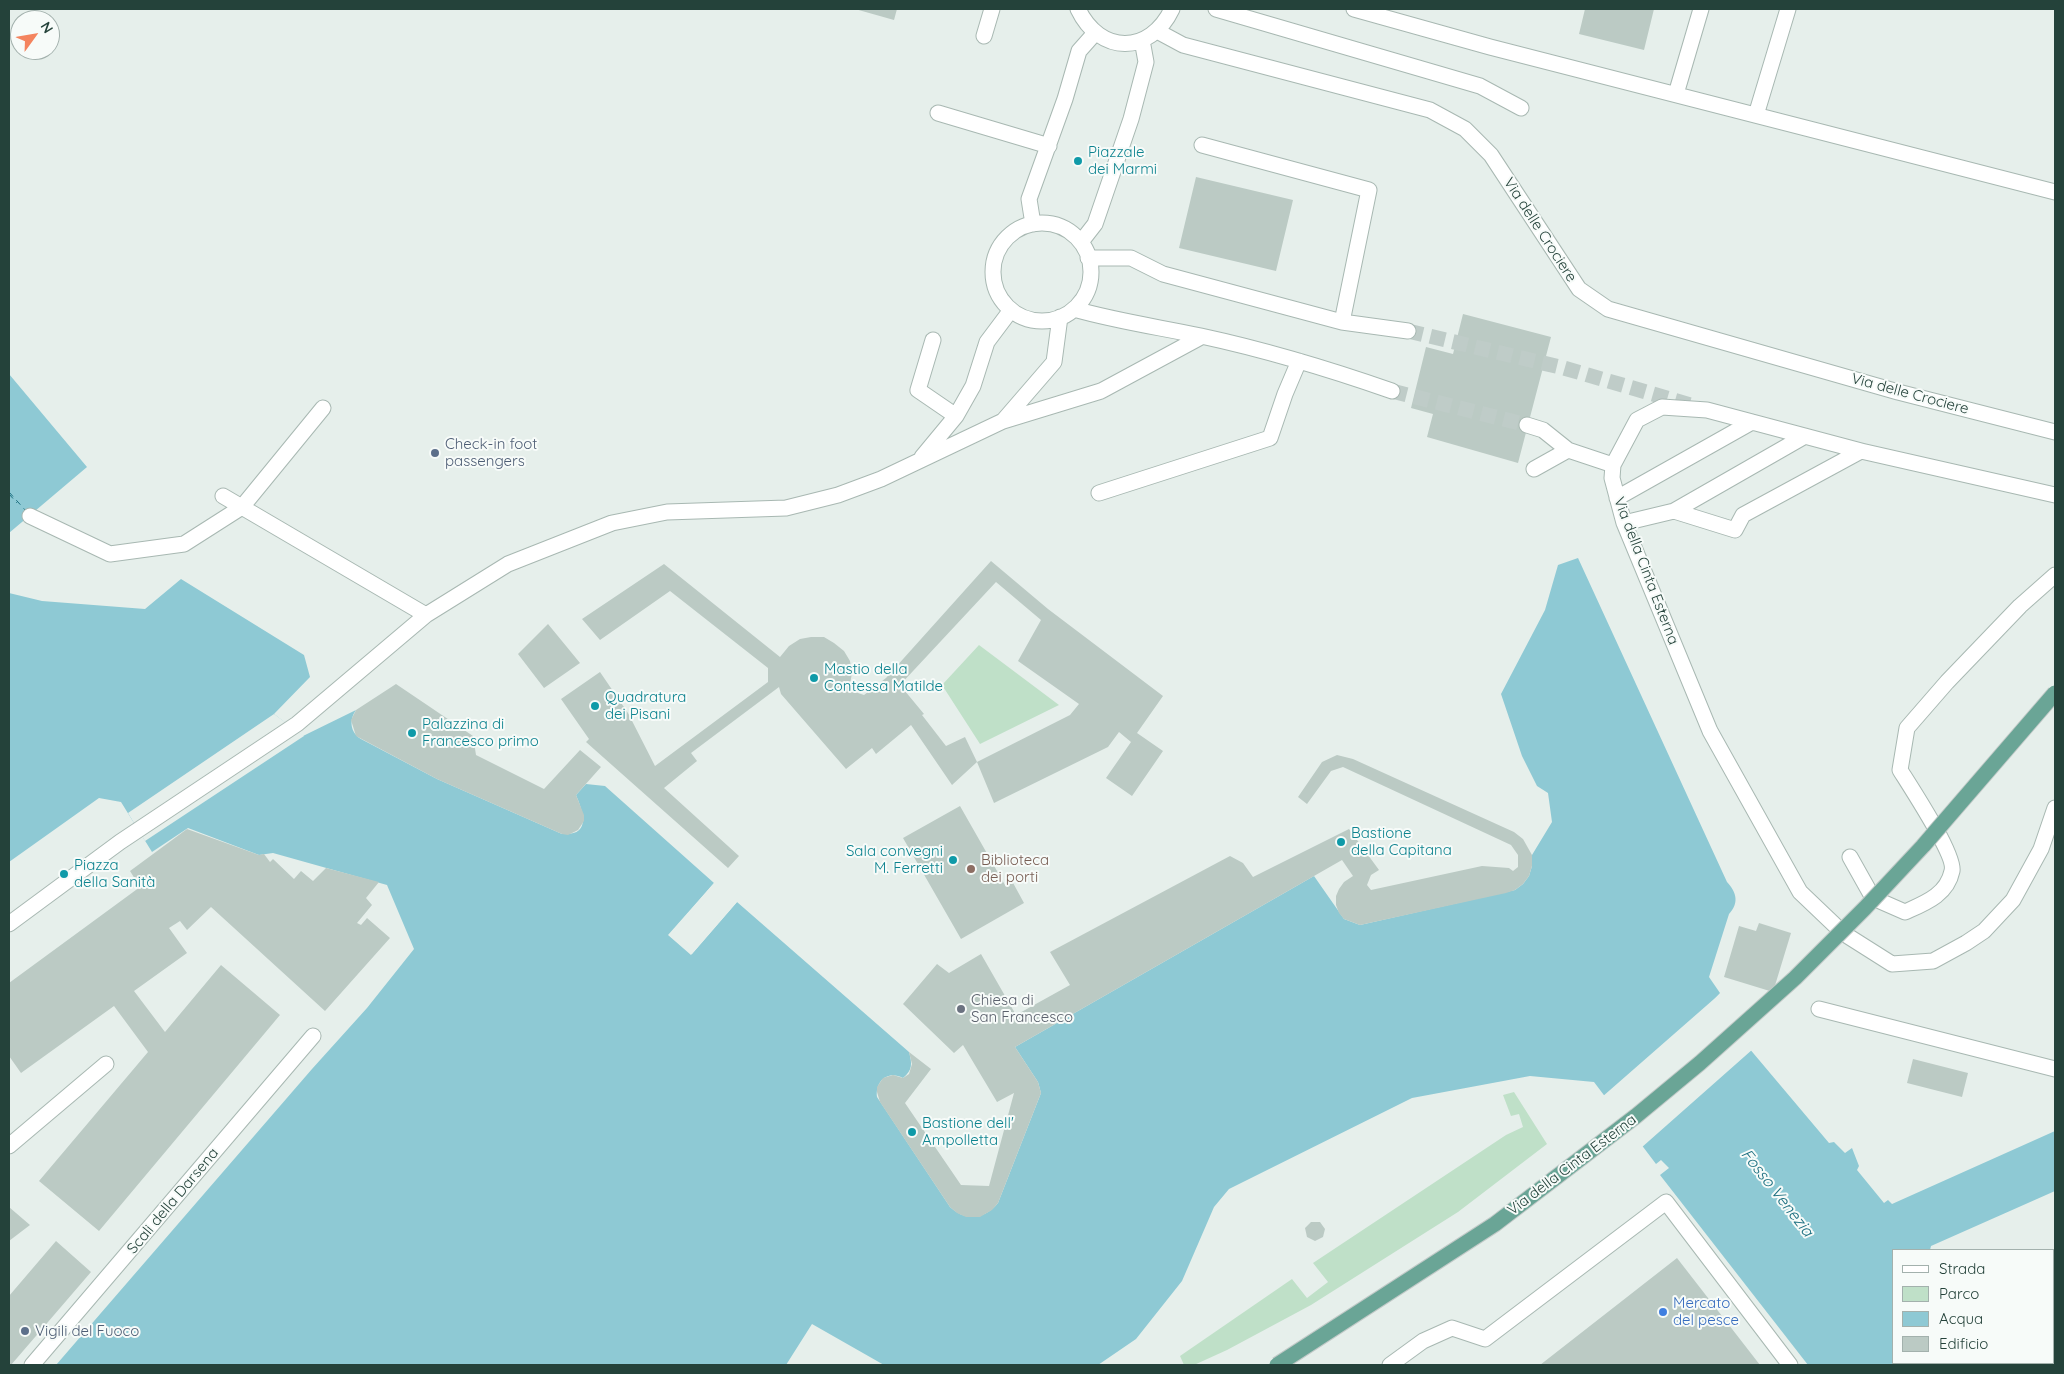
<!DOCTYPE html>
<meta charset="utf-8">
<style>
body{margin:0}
#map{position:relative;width:2064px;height:1374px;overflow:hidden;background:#e6efeb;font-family:Quicksand,sans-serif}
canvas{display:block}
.frame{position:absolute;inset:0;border:10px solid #24423a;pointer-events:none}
.legend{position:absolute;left:1892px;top:1249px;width:162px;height:115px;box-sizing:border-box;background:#f7fbf9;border:1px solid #a3b1ad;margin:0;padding:6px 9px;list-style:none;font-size:15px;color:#24423a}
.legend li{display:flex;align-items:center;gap:10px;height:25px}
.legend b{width:25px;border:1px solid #a3b1ad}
.north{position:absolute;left:10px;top:10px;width:50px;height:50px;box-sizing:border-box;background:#f7fbf9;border:1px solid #a3b1ad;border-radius:50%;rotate:58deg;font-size:14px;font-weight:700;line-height:20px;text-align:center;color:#24423a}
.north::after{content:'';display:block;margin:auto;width:18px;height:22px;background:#f4845f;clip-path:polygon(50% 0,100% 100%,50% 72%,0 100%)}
</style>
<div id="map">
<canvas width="2064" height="1374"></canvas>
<div class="frame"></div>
<ul class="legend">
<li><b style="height:6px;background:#fff"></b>Strada</li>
<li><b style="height:14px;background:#bfe0c8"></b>Parco</li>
<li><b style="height:14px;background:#8ec9d4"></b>Acqua</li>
<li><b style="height:14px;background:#bbcac4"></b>Edificio</li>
</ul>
<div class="north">N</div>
</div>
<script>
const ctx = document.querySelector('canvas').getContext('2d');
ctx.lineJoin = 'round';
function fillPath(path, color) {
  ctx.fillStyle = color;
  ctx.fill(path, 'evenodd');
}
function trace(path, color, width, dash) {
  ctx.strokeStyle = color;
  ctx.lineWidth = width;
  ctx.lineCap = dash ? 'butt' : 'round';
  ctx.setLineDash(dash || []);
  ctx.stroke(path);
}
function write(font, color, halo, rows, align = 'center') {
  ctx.font = font + ' Quicksand,sans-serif';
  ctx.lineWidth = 4;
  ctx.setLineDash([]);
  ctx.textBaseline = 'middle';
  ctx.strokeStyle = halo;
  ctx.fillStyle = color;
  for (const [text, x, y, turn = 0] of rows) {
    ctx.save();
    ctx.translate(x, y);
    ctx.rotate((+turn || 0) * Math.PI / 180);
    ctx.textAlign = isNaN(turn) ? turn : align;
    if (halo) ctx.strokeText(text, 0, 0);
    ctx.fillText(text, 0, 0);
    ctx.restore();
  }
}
const green = new Path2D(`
 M979 645 1059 705 980 744 942 685Z
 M1514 1092 1547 1144 1458 1212 1311 1305 1227 1350 1194 1365H1184L1180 1356 1292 1279 1307 1298 1328 1282 1313 1263 1506 1135 1523 1127 1519 1114 1511 1116 1503 1095Z`);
const water = new Path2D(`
 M9 374 87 467 9 533Z
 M1578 558 1727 882C1737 893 1739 903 1729 914L1709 977 1720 993 1711 1003 1829 1143 1834 1142 1845 1153 1852 1148 1859 1166 1857 1170 1884 1203 1888 1200 1892 1204 2055 1131V1191L1931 1246 1930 1250H1893V1363H1994L1996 1365H1808L1660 1175 1669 1168 1661 1160 1656 1164 1594 1082 1530 1076 1412 1098 1229 1189 1214 1207 1182 1281 1136 1339 1098 1365H884L812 1324 786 1365H56L312 1069 367 1008 414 949 387 885 273 853 259 855 188 828 152 852 121 802 99 798 9 862V593L42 601 145 609 181 579 304 655 310 677 274 714 303 736 356 710C349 720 350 732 361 739L437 779 562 834C592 836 583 812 576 795L586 784 605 786 714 883 669 935 692 954 737 902 909 1052C912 1063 913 1070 903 1078 888 1070 875 1081 877 1097L950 1207C966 1222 985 1219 998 1203L1041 1093 1038 1082 1015 1047 1314 876 1344 919 1360 925 1515 890 1523 884 1529 876 1532 866V855L1552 822 1548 793 1537 786 1522 756 1501 694 1545 610 1558 565Z`);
const pier = new Path2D(`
 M274 714 304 736 145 841 128 813Z
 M714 883 716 884 672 935 691 951 735 900 737 902 691 955 668 935Z
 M1722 992V995L1714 1003 1753 1049 1641 1148 1602 1097Z`);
const ferry = new Path2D(`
 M9 492 26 511
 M9 494 17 503`);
const building = new Path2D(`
 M855 9H897L894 20Z
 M1585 9H1654L1644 50 1579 34Z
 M1196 177 1293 200 1276 271 1179 248Z
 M1463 314 1551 337 1518 463 1427 437 1433 414 1411 408 1426 347 1453 354Z
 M991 561 1048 609 1163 696 1137 733 1163 751 1132 796 1106 778 1131 742 1119 732 1108 747 994 803 977 762 952 785 911 725 876 754 872 748 846 769 781 694 779 687 691 753 697 761 664 788 739 856 728 868 586 742 589 739 561 699 600 672 628 713 655 766 768 682V668L670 591 600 640 582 619 664 564 780 657 789 646 800 639 811 637H824L834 643 844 651 850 661 852 673 849 690 864 695 886 678ZM996 582 1041 620 1018 661 1079 704 1070 715 977 762 965 737 946 746 922 715 924 714 900 685Z
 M548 624 580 663 544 688 518 654Z
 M396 684 473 736 476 755 544 789 580 750 601 767 576 795 584 815V821L578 830 568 835 562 834 437 779 356 736 351 720 356 710Z
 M1337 755 1353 759 1514 832 1523 839 1532 855V866L1529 876 1523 884 1515 890 1506 893 1360 925 1344 919 1339 913 1336 905V896L1339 889 1344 882 1353 876 1342 860 1015 1047 1038 1082 1041 1093 998 1203 992 1210 980 1217H966L957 1213 950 1207 880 1102 877 1092V1087L883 1078 893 1075 903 1078 909 1074 912 1064 909 1052 931 1069 905 1103 961 1185 989 1186 1014 1093 997 1102 963 1045 954 1053 903 1004 937 964 949 973 981 954 1016 1015 1070 985 1050 952 1230 856 1243 863 1253 877 1349 829 1379 870 1371 875 1367 885 1371 890 1482 866 1509 868 1513 871 1518 867V855L1511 845 1343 767 1331 771 1307 804 1298 797 1322 762Z
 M960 806 1005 885 1012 881 1024 903 961 939 903 838Z
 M187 829 259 855 264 854 270 862 273 859 294 879 301 871 313 881 326 868 379 882 366 898 372 905 357 923 361 925 367 918 390 938 325 1011 211 907 187 930 180 921 169 928 187 953 134 991 165 1032 221 965 280 1015 99 1231 39 1181 148 1052 114 1006 21 1073 9 1056V983L140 887 130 871Z
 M1759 923 1791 933 1773 992 1724 977 1739 926 1756 931Z
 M1913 1059 1968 1073 1962 1097 1907 1083Z
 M9 1207 30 1225 9 1241Z
 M1311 1222H1320L1325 1229 1323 1237 1315 1241 1307 1237 1305 1228Z
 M56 1241 91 1272 11 1365H9V1296Z
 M1677 1258 1760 1365H1540Z`);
const minorTunnel = new Path2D(`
 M1408 331 1564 368 1694 406
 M1392 391 1527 425`);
const minor = new Path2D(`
 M1078 9C1100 55 1150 55 1172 9
 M1216 9 1480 86 1521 108
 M1354 9 1490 47 2055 192
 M1157 31 1183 45 1430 110 1465 129 1491 155 1579 289 1608 309 1898 392 2055 432
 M984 36 992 9
 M1676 94 1701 9
 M938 113 1049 146
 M1756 115 1788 9
 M1202 145 1369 190 1342 322
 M993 272a49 49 0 1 1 98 0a49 49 0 1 1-98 0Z
 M1033 224 1029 199 1065 99 1079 51 1095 33
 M1081 242 1095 224 1131 119 1146 62 1142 40
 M1088 258H1131L1163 274 1342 322 1408 331
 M1074 309C1116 321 1158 327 1201 336 1266 350 1329 369 1392 391
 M933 340 918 390 956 416
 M1003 421 1054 362 1060 317
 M1527 425 1543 430 1568 450 1613 465
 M922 457 956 416 973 386 987 342 1011 310
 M1534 469 1568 450
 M1099 493 1270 438 1285 394 1299 361
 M2055 495 1861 451 1707 410 1662 407 1637 420 1613 465 1612 478 1624 523 1710 731 1800 892 1843 933 1892 964 1933 961 1966 943 1984 931 2013 900 2041 849 2055 808
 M223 496 426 615
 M1617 498 1752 422
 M1674 511 1735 530 1743 515 1861 451
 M30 516 110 554 184 544 242 507 323 408
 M1624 523 1674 511 1805 436
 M1850 857 1873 898 1905 912C1925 903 1947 895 1952 871 1956 856 1910 786 1900 770L1907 728 1947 682 2020 606 2055 575
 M9 924 120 842 297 724 426 615 508 564 612 523 667 512 786 508 838 495 881 479 1003 421 1101 391 1201 337
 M1819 1009 2055 1069
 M9 1146 106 1064
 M32 1365 313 1036
 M1390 1365 1423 1341 1452 1328 1485 1339 1666 1202 1790 1365`);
const majorBridge = new Path2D(`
 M1277 1365 1495 1224 1636 1116 1700 1063 1795 978 1865 908 1923 846 2055 693`);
const markers = [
 [1078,161,5,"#0f9aa8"],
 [435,453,5,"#5c6f8a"],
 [814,678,5,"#0f9aa8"],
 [595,706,5,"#0f9aa8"],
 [412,733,5,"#0f9aa8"],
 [1341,842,5,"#0f9aa8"],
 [953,860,5,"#0f9aa8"],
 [971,869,5,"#8d6e63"],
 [64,874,5,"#0f9aa8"],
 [961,1009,5,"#6b7280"],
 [912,1132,5,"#0f9aa8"],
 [1663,1312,5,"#3f7fe0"],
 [25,1331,5,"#5c6f8a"]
];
const cultureNames = [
 ["Piazzale",1088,152],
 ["dei Marmi",1088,169],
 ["Mastio della",824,669],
 ["Contessa Matilde",824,686],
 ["Quadratura",605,697],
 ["dei Pisani",605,714],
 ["Palazzina di",422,724],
 ["Francesco primo",422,741],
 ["Bastione",1351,833],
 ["della Capitana",1351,850],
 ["Sala convegni",943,851,"right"],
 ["M. Ferretti",943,868,"right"],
 ["Piazza",74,865],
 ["della Sanità",74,882],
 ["Bastione dell'",922,1123],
 ["Ampolletta",922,1140]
];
const streetNames = [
 ["Via delle Crociere",1540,230,57],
 ["Via delle Crociere",1910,394,15],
 ["Via della Cinta Esterna",1646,571,69],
 ["Via della Cinta Esterna",1572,1165,-37],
 ["Scali della Darsena",173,1201,-50]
];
const serviceNames = [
 ["Check-in foot",445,444],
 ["passengers",445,461],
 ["Vigili del Fuoco",35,1331]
];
const educationNames = [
 ["Biblioteca",981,860],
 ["dei porti",981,877]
];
const worshipNames = [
 ["Chiesa di",971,1000],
 ["San Francesco",971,1017]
];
const shopNames = [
 ["Mercato",1673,1303],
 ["del pesce",1673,1320]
];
const waterNames = [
 ["Fosso Venezia",1777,1193,52]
];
fillPath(green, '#bfe0c8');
fillPath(water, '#8ec9d4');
fillPath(pier, '#e6efeb');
trace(ferry, '#1c6f80', 1, [6, 5]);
fillPath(building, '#bbcac4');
trace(minorTunnel, '#bfccc8', 15, [15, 8]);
trace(minor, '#a8b8b2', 17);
trace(minor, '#fff', 15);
trace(majorBridge, '#c2cac8', 17, []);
trace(majorBridge, '#6aa596', 15);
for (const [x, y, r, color] of markers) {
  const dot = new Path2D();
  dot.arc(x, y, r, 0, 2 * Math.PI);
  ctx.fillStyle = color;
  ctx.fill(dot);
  trace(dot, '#f7fbf9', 2);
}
write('15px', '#0d838f', '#f7fbf9', cultureNames, 'left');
write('15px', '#24423a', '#f7fbf9', streetNames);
write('15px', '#4e5e75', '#f7fbf9', serviceNames, 'left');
write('15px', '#785e54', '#f7fbf9', educationNames, 'left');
write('15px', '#5b616d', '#f7fbf9', worshipNames, 'left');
write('15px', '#366cbe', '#f7fbf9', shopNames, 'left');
write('italic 16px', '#1c6f80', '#f7fbf9', waterNames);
</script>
